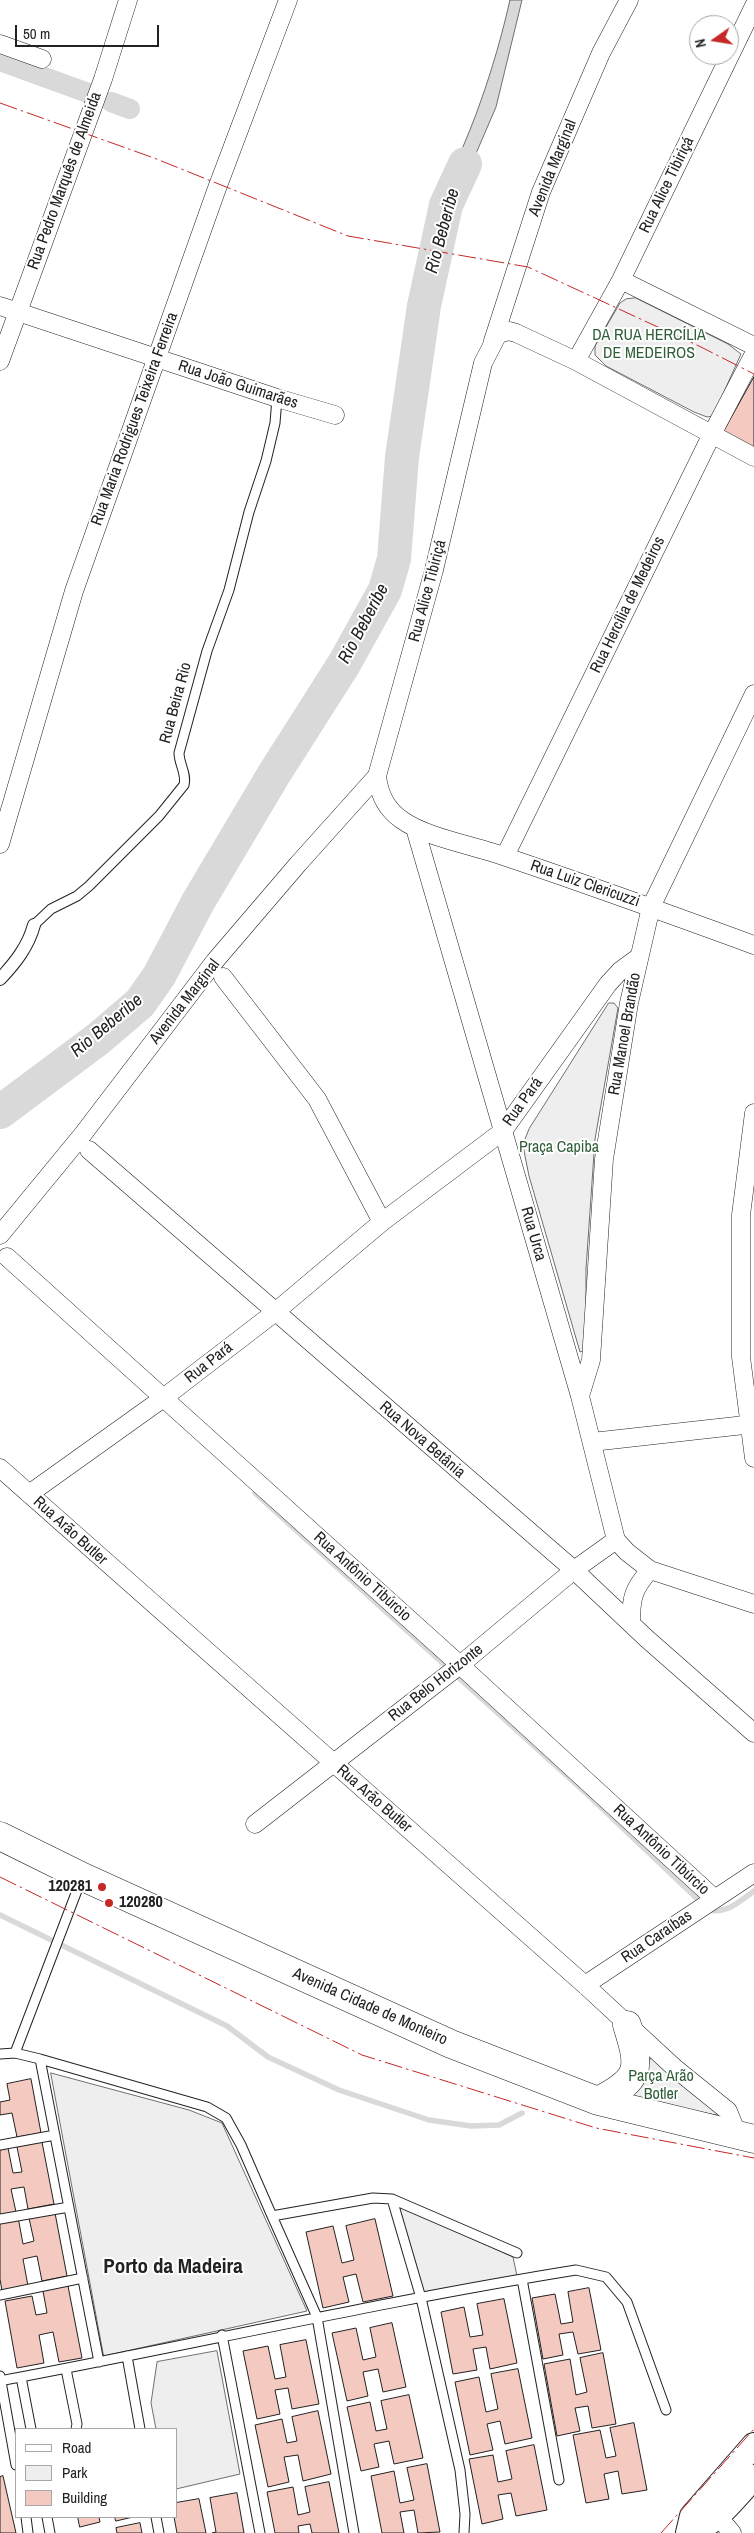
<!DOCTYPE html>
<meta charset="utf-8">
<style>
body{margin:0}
#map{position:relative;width:754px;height:2533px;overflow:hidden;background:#fff;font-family:"Archivo Narrow",sans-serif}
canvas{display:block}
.legend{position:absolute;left:15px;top:2428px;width:162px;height:90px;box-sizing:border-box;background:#fff;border:1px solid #a7a7a7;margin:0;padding:6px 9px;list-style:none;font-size:15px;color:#222}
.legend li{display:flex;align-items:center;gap:10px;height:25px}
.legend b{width:25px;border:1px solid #a7a7a7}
.north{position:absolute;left:689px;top:15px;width:50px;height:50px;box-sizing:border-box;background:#fff;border:1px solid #a7a7a7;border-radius:50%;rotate:257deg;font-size:14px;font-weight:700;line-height:20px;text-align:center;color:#222}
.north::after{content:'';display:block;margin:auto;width:18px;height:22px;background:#c62828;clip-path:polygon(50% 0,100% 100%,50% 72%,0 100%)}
.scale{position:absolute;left:15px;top:25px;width:144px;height:22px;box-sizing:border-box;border:2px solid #222;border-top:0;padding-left:6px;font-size:15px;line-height:18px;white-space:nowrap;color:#222;-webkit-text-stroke:4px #fff;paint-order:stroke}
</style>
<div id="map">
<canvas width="754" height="2533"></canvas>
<ul class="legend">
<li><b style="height:6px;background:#fff"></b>Road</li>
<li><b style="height:14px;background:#eee"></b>Park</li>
<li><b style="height:14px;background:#f3c9c0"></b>Building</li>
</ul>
<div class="north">N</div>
<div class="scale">50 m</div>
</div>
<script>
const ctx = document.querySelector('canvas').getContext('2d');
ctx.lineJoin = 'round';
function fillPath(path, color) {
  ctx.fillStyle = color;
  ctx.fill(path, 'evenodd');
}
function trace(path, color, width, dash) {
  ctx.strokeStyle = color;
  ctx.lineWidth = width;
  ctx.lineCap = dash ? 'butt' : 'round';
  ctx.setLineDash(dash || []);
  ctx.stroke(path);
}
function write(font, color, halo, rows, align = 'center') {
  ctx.font = font + ' "Archivo Narrow",sans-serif';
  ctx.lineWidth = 4;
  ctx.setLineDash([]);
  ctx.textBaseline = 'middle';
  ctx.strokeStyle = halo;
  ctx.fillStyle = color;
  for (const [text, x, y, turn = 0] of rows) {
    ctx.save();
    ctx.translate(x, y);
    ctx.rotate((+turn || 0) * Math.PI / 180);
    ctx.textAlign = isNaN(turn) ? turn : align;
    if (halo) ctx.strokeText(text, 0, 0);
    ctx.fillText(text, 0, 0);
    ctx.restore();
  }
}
const green = new Path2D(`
 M636 298 728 344 741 354 713 416 707 417 694 412 606 366 595 355V346L620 303 626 299Z
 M609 1003H614L618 1008 595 1139 586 1269V1350L580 1352 529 1176 524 1151 525 1139 529 1129Z
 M651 2057 717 2113 716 2115 620 2097 646 2072Z
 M51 2073 189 2110 222 2123 307 2311 104 2356Z
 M397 2205 513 2257 517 2276 424 2292Z
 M217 2351 240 2474 176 2489V2429H156L151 2403 157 2362Z`);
const water = new Path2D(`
 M510 0H522L496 107 453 207 438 200C471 136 494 70 510 0Z`);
const stream = new Path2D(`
 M255 1493 588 1795 709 1910C727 1914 740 1901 754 1891
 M0 1915 227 2026 268 2057 339 2090 429 2120 471 2126 499 2125 522 2113`);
const canal = new Path2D(`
 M0 61 91 94
 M111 102 130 109`);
const river = new Path2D(`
 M0 1112 98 1039 140 1003 159 976 198 902 274 774 344 664 385 590 394 559 402 457 424 306 446 205 465 164`);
const building = new Path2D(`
 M754 377V450L723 433Z
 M31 2079 41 2133 17 2137 12 2113 0 2115V2102L10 2100 7 2084Z
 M42 2142 54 2204 28 2209 24 2187 11 2189 16 2212 0 2215V2150L8 2148 13 2173 22 2172 17 2147Z
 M55 2213 67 2276 42 2281 37 2256 23 2259 28 2286 2 2291 0 2279V2220L18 2217 23 2244 34 2241 29 2218Z
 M375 2219 393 2296 363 2302 356 2274 343 2277 349 2302 323 2308 306 2232 333 2226 342 2263 354 2260 346 2226Z
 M68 2286 82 2358 59 2362 53 2332 39 2335 44 2363 17 2368 5 2301 32 2296 36 2315 47 2313 43 2291Z
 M589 2288 601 2350 578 2354 573 2332 559 2334 563 2355 543 2359 532 2298 555 2294 561 2324 573 2322 568 2292Z
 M504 2299 517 2363 490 2369 486 2347 473 2349 477 2370 453 2374 441 2312 464 2307 470 2337 483 2335 477 2304Z
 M392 2323 406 2387 383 2392 378 2369 363 2372 368 2396 347 2401 332 2333 356 2328 363 2360 376 2357 370 2328Z
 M306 2340 319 2404 292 2409 288 2388 275 2390 280 2414 257 2419 243 2351 268 2346 275 2379 286 2377 280 2345Z
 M603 2353 616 2424 592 2428 588 2406 575 2408 580 2431 557 2436 544 2364 570 2359 576 2395 587 2392 580 2358Z
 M518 2369 532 2438 505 2444 500 2421 487 2424 493 2450 470 2455 455 2382 479 2377 486 2412 498 2409 491 2374Z
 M409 2395 423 2458 394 2464 389 2441 374 2444 379 2467 361 2471 347 2407 370 2402 376 2431 387 2429 381 2401Z
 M318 2411 331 2474 303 2481 298 2455 284 2457 289 2482 268 2487 255 2425 282 2419 287 2443 297 2441 292 2417Z
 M634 2423 647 2490 622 2494 618 2471 604 2474 609 2499 586 2503 573 2435 600 2430 606 2458 616 2456 610 2428Z
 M534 2445 547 2510 516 2516 511 2493 498 2495 503 2519 482 2524 469 2459 493 2455 498 2482 512 2479 506 2451Z
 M427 2464 440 2532 418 2533 414 2510 400 2512 404 2533H382L371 2476 394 2471 400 2503 414 2500 407 2468Z
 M3 2476 16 2533H0V2477Z
 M329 2482 339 2533H312L310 2524 298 2526 299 2533H275L267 2492 293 2487 298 2515 310 2512 305 2487Z
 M237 2493 244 2533H212L216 2532 210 2498Z
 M199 2499 206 2533H177L174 2517H176V2503Z
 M78 2517H99L100 2522 80 2527Z
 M115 2517H133L116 2521Z
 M140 2523 142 2533H117L116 2528Z`);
const service = new Path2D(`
 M34 925 51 909 77 896 89 886 159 816 184 785C187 774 179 764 179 753L207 651 229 590 249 512 266 461 275 423 277 398
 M15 2053 81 1880
 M0 2054 15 2053 40 2059 207 2107 226 2118 241 2145 272 2216
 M40 2059 99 2362
 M0 2145 55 2135
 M392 2199 517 2253
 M0 2219 69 2207
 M522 2279 559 2480
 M0 2295 83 2278
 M222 2335 260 2533
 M127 2356 140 2429
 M66 2369 77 2424 76 2429
 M0 2376 16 2465
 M21 2377 31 2429
 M0 2381C192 2345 383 2301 576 2270L606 2277 627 2302 666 2410
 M26 2517 28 2533
 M47 2517 50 2533
 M156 2517 159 2533
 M354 2533 317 2317 272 2216 373 2198 392 2199 421 2298 460 2470 465 2514 464 2533`);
const pedestrian = new Path2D(`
 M0 979C15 963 28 947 34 925`);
const minor = new Path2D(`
 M0 44 42 59
 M621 280 754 346
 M0 306 277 398 335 415
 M493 341 541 192 601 53 629 0
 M0 361 103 79 128 0
 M576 361 621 280 754 6
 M754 457 576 361 516 333 509 331 498 334 483 363 434 570 377 776C379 794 387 810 402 820 427 838 477 846 506 857 589 885 672 915 754 945
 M415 828 580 1396 616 1540 627 1552 650 1570C633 1589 631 1598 631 1623
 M0 844 74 591 216 191 288 0
 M505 856 711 436 754 354
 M223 977 317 1099 382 1222
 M754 1113 741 1215V1357L754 1458
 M89 1150 574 1570 646 1638 754 1733
 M0 1235 83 1134 215 961 298 864 377 776
 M7 1257 460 1665 715 1899
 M580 1396 591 1360 604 1159 629 1003 651 907 754 694
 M592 1442 754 1424
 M0 1468 585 1985 676 2069 728 2111 738 2136
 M29 1494 162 1399 274 1313 382 1222 503 1131 608 984 620 971 639 957
 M650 1570 754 1604
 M255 1824 460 1665 574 1570 616 1540
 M585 1985 754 1873
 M710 2507 732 2533`);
const secondary = new Path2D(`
 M688 2533 692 2516 754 2445
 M692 2533C718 2521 735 2498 754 2477`);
const primary = new Path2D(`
 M0 1836 83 1877 451 2044 598 2101 754 2139
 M598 2101C641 2079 641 2069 627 2025`);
const power = new Path2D(`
 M0 103 154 158 348 236 528 267 701 347 754 374
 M0 1877 362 2055 596 2128 754 2158
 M661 2533 754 2429`);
const markers = [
 [102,1887,5,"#c62828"],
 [109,1903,5,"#c62828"]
];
const streetNames = [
 ["Avenida Marginal",553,168,-68],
 ["Rua Pedro Marquês de Almeida",65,181,-70],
 ["Rua Alice Tibiriçá",667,185,-64],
 ["Rua João Guimarães",238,385,18],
 ["Rua Maria Rodrigues Teixeira Ferreira",135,419,-70],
 ["Rua Alice Tibiriçá",428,591,-75],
 ["Rua Hercília de Medeiros",628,605,-64],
 ["Rua Beira Rio",176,703,-75],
 ["Rua Luiz Clericuzzi",585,884,19],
 ["Avenida Marginal",185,1002,-52],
 ["Rua Manoel Brandão",625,1034,-80],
 ["Rua Pará",523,1102,-54],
 ["Rua Urca",533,1234,74],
 ["Rua Pará",209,1363,-38],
 ["Rua Nova Betânia",422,1440,41],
 ["Rua Arão Butler",70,1531,42],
 ["Rua Antônio Tibúrcio",362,1577,42],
 ["Rua Belo Horizonte",436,1683,-38],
 ["Rua Arão Butler",374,1799,41],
 ["Rua Antônio Tibúrcio",661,1850,43],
 ["Rua Caraíbas",657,1937,-34],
 ["Avenida Cidade de Monteiro",370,2007,24]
];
const parkNames = [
 ["DA RUA HERCÍLIA",649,336],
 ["DE MEDEIROS",649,354],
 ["Praça Capiba",559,1148],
 ["Parça Arão",661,2077],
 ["Botler",661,2095]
];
const poiNames = [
 ["120281",92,1887],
 ["120280",119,1903,"left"]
];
const waterNames = [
 ["Rio Beberibe",443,231,-75],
 ["Rio Beberibe",364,624,-62],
 ["Rio Beberibe",107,1026,-40]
];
const districtNames = [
 ["Porto da Madeira",173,2267]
];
fillPath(green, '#eee');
trace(green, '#6f6f6f', 1);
fillPath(water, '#d9d9d9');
trace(water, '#6f6f6f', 1);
trace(stream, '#d9d9d9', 5.5);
trace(canal, '#d9d9d9', 20);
trace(river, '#d9d9d9', 34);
fillPath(building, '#f3c9c0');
trace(building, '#222', 1);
trace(service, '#222', 11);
trace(pedestrian, '#222', 14);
trace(minor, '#222', 19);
trace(secondary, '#222', 26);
trace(primary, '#222', 29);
trace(service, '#fff', 9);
trace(pedestrian, '#fff', 12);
trace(minor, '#fff', 18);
trace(secondary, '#fff', 24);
trace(primary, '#fff', 28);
trace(power, '#c62828', 1, [18, 4, 2.5, 4]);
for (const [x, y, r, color] of markers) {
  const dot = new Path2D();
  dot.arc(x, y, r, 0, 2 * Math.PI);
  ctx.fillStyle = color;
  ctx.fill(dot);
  trace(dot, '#fff', 2);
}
write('16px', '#222', '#fff', streetNames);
write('16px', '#2f5e38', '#fff', parkNames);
write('bold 16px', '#222', '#fff', poiNames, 'right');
write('italic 18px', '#222', '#fff', waterNames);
write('bold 21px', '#222', '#fff', districtNames);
</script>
